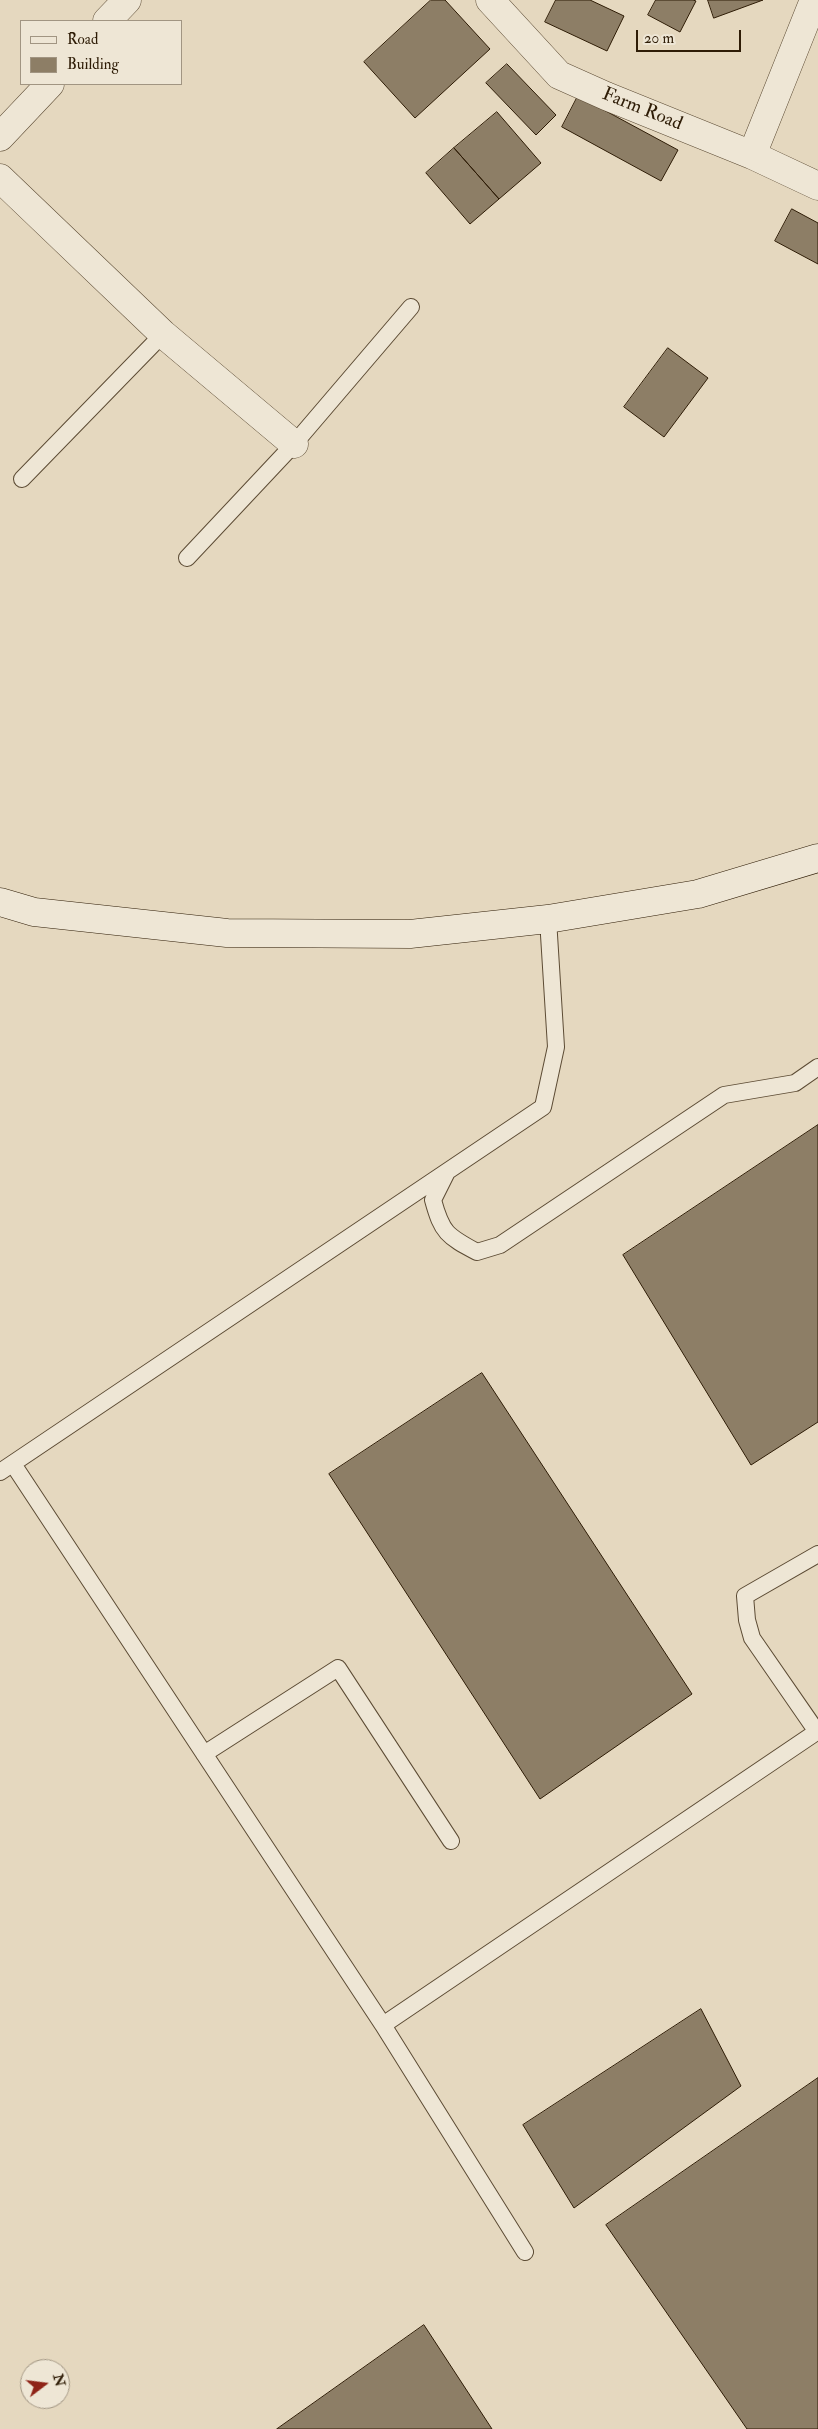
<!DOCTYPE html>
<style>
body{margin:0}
#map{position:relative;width:818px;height:2429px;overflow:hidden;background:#e5d8bf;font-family:"IM FELL Double Pica",serif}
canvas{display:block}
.legend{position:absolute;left:20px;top:20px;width:162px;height:65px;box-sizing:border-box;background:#eee6d5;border:1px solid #a19582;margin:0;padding:6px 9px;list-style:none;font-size:15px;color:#2e1c06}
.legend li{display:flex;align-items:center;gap:10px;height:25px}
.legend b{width:25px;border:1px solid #a19582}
.north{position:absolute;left:20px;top:2359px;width:50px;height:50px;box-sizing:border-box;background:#eee6d5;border:1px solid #a19582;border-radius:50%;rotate:75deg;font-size:14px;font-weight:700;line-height:20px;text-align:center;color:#2e1c06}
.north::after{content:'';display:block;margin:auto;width:18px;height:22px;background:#8f2418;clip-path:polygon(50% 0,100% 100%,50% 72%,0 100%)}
.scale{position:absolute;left:636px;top:30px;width:105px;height:22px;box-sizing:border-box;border:2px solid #2e1c06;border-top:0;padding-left:6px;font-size:15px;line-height:18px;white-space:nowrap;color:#2e1c06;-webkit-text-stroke:4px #eee6d5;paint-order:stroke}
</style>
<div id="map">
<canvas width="818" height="2429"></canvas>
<ul class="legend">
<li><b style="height:6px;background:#eee6d5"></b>Road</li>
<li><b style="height:14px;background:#8d7e66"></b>Building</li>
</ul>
<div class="north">N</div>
<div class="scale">20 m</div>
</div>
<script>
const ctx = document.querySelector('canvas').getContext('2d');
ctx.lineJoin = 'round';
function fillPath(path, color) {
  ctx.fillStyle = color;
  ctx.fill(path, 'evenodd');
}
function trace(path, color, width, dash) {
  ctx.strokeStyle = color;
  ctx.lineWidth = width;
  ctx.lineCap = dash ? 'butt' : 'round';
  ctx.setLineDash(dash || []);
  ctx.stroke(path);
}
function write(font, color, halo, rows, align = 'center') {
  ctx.font = font + ' "IM FELL Double Pica",serif';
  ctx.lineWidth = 4;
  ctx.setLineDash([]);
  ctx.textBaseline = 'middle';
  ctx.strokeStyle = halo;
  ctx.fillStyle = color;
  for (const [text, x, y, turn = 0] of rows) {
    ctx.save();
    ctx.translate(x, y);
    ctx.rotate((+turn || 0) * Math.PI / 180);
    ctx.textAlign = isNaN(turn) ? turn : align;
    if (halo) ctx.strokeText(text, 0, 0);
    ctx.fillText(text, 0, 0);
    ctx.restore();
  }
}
const building = new Path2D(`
 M431 0H445L490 49 415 118 364 62Z
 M556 0H590L624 16 607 51 545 22Z
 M656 0H693L696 1 680 32 648 15Z
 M708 0H763L714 18Z
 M507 64 556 115 536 135 486 83Z
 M578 96 678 150 661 181 562 127Z
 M497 112 541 163 499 199 454 148Z
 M454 148 499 199 470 224 426 173Z
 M792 209 818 223V264L775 241Z
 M668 348 708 378 664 437 624 407Z
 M818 1125V1422L751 1465 623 1255Z
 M482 1373 692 1694 540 1799 329 1474Z
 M701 2009 741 2086 574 2208 523 2125Z
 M818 2078V2429H747L606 2225Z
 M424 2325 492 2429H277Z`);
const service = new Path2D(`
 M22 479 163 334
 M187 558 294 444 411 307
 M447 1172 433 1200C442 1233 447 1236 477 1252L500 1245 724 1095 795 1083 818 1067
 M13 1464 383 2025 525 2252
 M0 1472 543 1107 556 1047 548 919
 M817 1732 752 1638 747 1620 745 1596 818 1554
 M204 1754 338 1668 451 1841
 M383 2025 818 1731`);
const minor = new Path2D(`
 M490 0 559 75 606 96 752 155 818 186
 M107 21 127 0
 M0 137 50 84
 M752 155 814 0
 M0 178 163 334 294 444`);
const secondary = new Path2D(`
 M0 902 34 912 227 933 410 934 548 919 698 894 818 858`);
const streetNames = [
 ["Farm Road",642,110,22]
];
fillPath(building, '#8d7e66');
trace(building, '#2e1c06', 1);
trace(service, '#5c4b34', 18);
trace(minor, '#5c4b34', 29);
trace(secondary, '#2e1c06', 29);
trace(service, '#eee6d5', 16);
trace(minor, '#eee6d5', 28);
trace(secondary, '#eee6d5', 28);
write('19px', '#2e1c06', '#eee6d5', streetNames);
</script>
